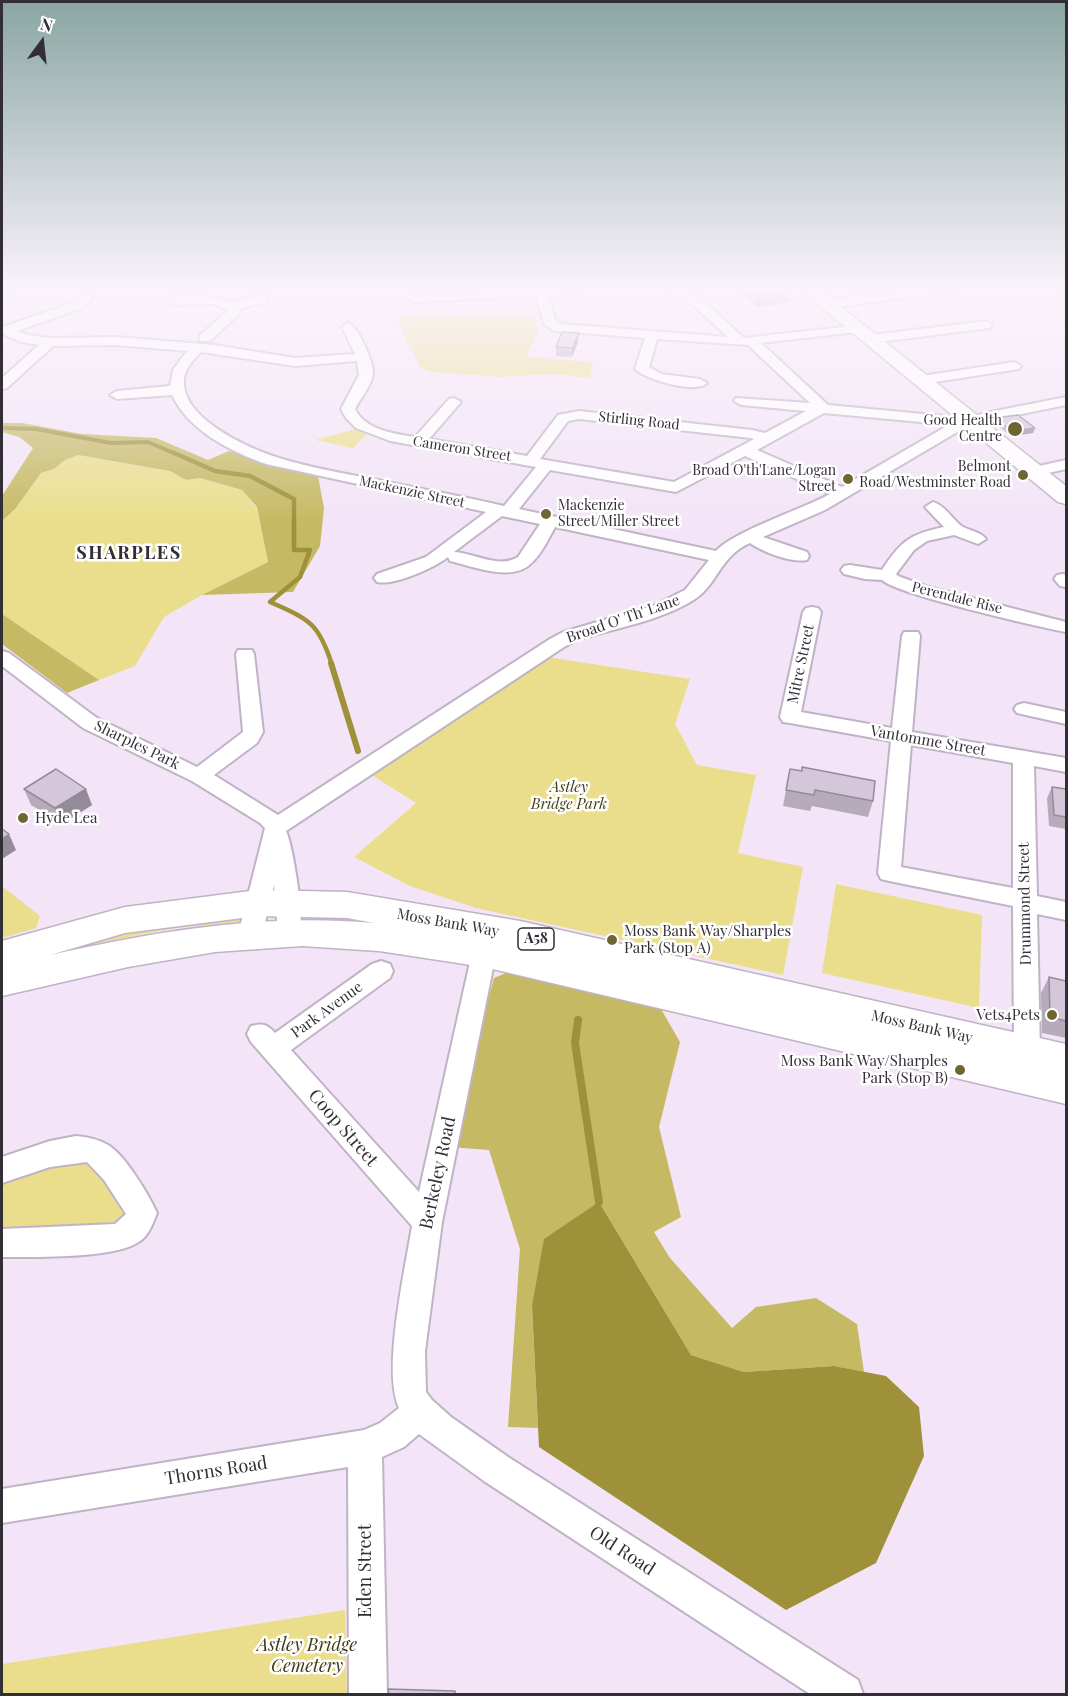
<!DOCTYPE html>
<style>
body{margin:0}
#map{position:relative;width:1068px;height:1696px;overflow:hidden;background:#f3e5f7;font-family:"Playfair Display",serif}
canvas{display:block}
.frame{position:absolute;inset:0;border:3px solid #332e35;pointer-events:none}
.north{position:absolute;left:12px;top:12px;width:60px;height:60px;-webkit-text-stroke:4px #fff;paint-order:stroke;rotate:15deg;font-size:16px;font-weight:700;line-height:24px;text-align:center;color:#332e35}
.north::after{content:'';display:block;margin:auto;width:21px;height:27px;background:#332e35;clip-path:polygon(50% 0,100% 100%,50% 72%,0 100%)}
</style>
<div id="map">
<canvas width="1068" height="1696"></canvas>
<div class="frame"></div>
<div class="north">N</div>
</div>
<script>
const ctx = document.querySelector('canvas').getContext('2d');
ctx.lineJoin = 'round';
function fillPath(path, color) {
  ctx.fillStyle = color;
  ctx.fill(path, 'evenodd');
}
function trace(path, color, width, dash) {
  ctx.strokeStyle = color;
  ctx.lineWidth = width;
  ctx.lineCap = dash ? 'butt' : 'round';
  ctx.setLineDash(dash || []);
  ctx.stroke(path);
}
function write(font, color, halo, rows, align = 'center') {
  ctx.font = font + ' "Playfair Display",serif';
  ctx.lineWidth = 5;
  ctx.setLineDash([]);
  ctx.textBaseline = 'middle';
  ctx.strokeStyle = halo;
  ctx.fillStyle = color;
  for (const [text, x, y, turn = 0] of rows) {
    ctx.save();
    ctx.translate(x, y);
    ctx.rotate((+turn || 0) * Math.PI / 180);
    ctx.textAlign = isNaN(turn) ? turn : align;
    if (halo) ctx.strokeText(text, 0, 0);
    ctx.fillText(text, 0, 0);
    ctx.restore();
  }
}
const green = new Path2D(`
 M430 314 478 317H534L538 331 526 357 593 362 590 378 553 374 499 377 431 372 421 368 395 317Z
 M356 429 367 434 353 448 315 440Z
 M78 455 170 471 186 480 200 478 242 490 257 508 268 562 202 595 164 617 135 666 99 680 2 614V521L15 509 41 473 54 469 65 460Z
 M547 657 690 679 675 724 697 765 756 775 738 853 803 867 783 975 476 908 410 886 354 857 416 803 370 774Z
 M836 884 982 915 979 1008 822 973Z
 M2 886 40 916 36 928 2 938Z
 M249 909 247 921 175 928 97 943 8 966 97 936Z
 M67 1157 95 1163 129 1215 115 1229 2 1232V1176Z
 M345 1610 347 1694H2V1664Z`);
const forest = new Path2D(`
 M2 423H22L82 434 156 438 208 460 229 451 318 476 324 508 320 546 293 592 202 595 268 562 257 507 242 490 200 478 186 480 170 471 78 455 65 460 54 469 41 473 15 509 2 521V496L33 448 19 437 2 432Z
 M2 614 99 680 67 693 2 644Z
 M506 973 661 1009 680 1042 659 1127 681 1217 654 1232 670 1258 732 1328 756 1307 816 1298 857 1324 864 1372 834 1366 744 1372 691 1355 599 1202 532 1306 538 1428 508 1427 520 1249 489 1150 449 1147 494 978Z`);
const water = new Path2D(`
 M599 1202 691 1355 744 1372 834 1366 886 1376 919 1407 924 1456 876 1563 786 1610 539 1447 532 1306 544 1239Z`);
const streamFar3 = new Path2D(`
 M5 428 36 429 111 443 148 442 176 454`);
const streamFar2 = new Path2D(`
 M172 452 215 471 250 476 294 499V550H310L300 577 270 602C309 619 319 623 332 665`);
const streamFar1 = new Path2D(`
 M331 663 358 751`);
const stream = new Path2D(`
 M578 1020 575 1043 599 1202`);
const street = new Path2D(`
 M2 287H10L17 291 15 294 2 292Z
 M86 287 97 288 90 302 82 308 17 331 29 335 50 338 116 337 214 345 295 358 355 354 342 327 348 323C358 326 374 363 373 374 372 385 360 399 355 409 365 430 395 434 415 437L449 399 454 398 461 402 429 439 527 456 558 415 579 411 752 430 765 433 806 411 741 405 734 401 736 398 810 403 748 345 657 339 649 367 661 374 700 379 707 383C696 394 646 380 635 369L645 338 554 331 544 324 536 296 414 302 408 298 410 295 577 287 581 288V294L548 296 556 322 561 324 728 337 684 297H670L664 293C670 287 683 288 691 290L744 338 861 325 863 328 857 332 761 343 828 405 944 416 959 420 990 412 1066 397V405L992 420 964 428 825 510 763 537 807 552 809 556 807 560C791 563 763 552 750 543 720 556 717 585 695 599 661 621 615 628 577 640L564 647 286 831C293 846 306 926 299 940L290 942 281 940 278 933 274 885 262 935 259 942 250 944 241 942 238 935 265 828 260 823 192 781 83 728 2 666V651L9 653 97 718 197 767 243 732 236 654 238 650H252L254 654 263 732 257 743 214 775 278 815 550 639 563 632 655 605 685 590 709 560 555 527C548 540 540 557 528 566 508 581 472 566 450 561L448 557C434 568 394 586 377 582L374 578 377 574 426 557 486 512 266 464C230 451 189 431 172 395L117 399 110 395 117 391 170 386 173 370 187 351 116 345 53 346 7 388 2 389V378L39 345 21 342 2 334V325L6 326 74 302 81 297ZM201 352 295 366 357 361 359 375 341 409 346 418 356 428 390 441 536 467 504 506C466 497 426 490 387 482 350 474 312 469 276 457 245 447 180 417 184 379 185 368 194 359 201 352ZM824 413 942 424 947 426 842 487 757 450ZM579 419 751 438 754 439 674 482 540 459 568 421ZM745 456 830 494C803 509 732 532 716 551L519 509 550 470 676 492ZM502 516 540 524 518 557C499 569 474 553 454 552Z
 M933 287H964L958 291 828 308 822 304 828 300Z
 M1041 287H1066V293L1043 290Z
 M263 294 267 295V301L240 309 239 314 210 341H200L199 338 200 335 228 311 215 304 172 305 166 301 172 297 206 296 233 303Z
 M986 321 992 325 990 328 871 343 865 339 871 335Z
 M1014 362 1021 366 1019 369 922 384 915 380 922 376Z
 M1066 460V469L1035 476 1027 471 1030 468Z
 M933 502C944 505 951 517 960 525 968 531 980 531 986 539L978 544 954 535 927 541 914 550 896 574 898 576 925 586 1066 622V632C1039 627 896 594 882 580L865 579 844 574 841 570 844 566 850 565 882 570C901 541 910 534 944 527L925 507Z
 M1063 574 1066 575V587L1060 586 1054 579 1057 575Z
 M812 607 818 608 821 612 801 712 892 728 902 636 904 632H918L920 636 912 732 1066 758V772L1034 766 1037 896 1066 902V920L1037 914 1040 1051 1036 1059 1027 1062 1018 1059 1014 1051 1013 906 889 881 881 879 878 873 891 741 790 723 783 722 780 717 803 612 806 608ZM911 745 1013 763V888L901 867Z
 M1024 703 1066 712V724L1017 713 1014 709 1017 705Z
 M484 943 493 946 496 953 442 1222 425 1351 426 1392 432 1400 451 1417 508 1457 858 1680 863 1694H810L484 1481 419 1434 404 1447 382 1457 387 1694H349L348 1467 2 1523V1489L364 1430 380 1423 399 1408C382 1370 405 1270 412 1226L251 1042 247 1034 251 1026C262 1023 267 1024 275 1033L372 964 381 961 390 964 393 971 390 978 291 1050 419 1192 472 953 475 946Z
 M76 1136C87 1137 98 1139 108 1145 125 1155 149 1195 157 1213 153 1223 149 1235 140 1241 117 1259 33 1257 2 1257V1229L115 1224 126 1214 104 1180 87 1162 50 1167 2 1183V1157L50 1141Z`);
const primary = new Path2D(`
 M797 287H816L1066 486V504L1058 502Z`);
const highway = new Path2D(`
 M258 890 347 892 520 921 1066 1044V1104L484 967 379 951 302 946 215 952 128 967 2 996V941L125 907ZM258 916 347 918 374 923C264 913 157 931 50 955L125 933Z`);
const wall = new Path2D(`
 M739 287H788L789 302 757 307 739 291Z
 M578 342 572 357 556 356V347Z
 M995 418 1035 428 1033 433 1011 436 994 423Z
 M790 769 873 801 868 817 812 806 810 811 783 806Z
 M1052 787 1066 789V829L1049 826 1047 798Z
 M24 789 92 805 62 824 31 805Z
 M1049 977 1066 981V1038L1042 1033 1041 993Z`);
const shadedWall = new Path2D(`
 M791 289 789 302 757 307 758 294Z
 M579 333 578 342 572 357V348Z
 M1035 428 1033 433 1011 436 1012 431Z
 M86 789 92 805 62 824 55 808Z
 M9 834 16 850 2 859V839Z`);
const building = new Path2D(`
 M750 287H788L791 289 758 294Z
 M562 332 579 333 572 348 556 347Z
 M1018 415 1035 428 1012 431 995 418Z
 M802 767 875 781 873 801 815 790 814 795 786 790 790 769 802 771Z
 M56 769 86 789 55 808 24 789Z
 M1052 787 1066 789V817L1054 815Z
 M2 829 9 834 2 839Z
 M1049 977 1066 981V1021L1050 1017Z
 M388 1689 455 1691V1695H389Z`);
const markers = [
 [1015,429,8,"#6d6632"],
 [1023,475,6,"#6d6632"],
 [848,479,6,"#6d6632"],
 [546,514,6,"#6d6632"],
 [23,818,6,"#6d6632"],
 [612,940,6,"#6d6632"],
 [1052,1015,6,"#6d6632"],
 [960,1070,6,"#6d6632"]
];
const farStreetnames = [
 ["Stirling Road",639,421,6],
 ["Cameron Street",462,449,9],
 ["Mackenzie Street",412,492,12],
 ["Perendale Rise",957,598,14]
];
const farPoinames = [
 ["Good Health",1002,421],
 ["Centre",1002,437],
 ["Belmont",1011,467],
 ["Road/Westminster Road",1011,483],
 ["Broad O'th'Lane/Logan",836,471],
 ["Street",836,487],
 ["Mackenzie",558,506,"left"],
 ["Street/Miller Street",558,522,"left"]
];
const shields = [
 [536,939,36]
];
const shieldNames = [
 ["A58",536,939]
];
const streetNames = [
 ["Broad O' Th' Lane",623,619,-19],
 ["Mitre Street",801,664,-78],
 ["Vantomme Street",928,741,10],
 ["Sharples Park",137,745,26],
 ["Drummond Street",1025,904,-91],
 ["Moss Bank Way",448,923,10],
 ["Park Avenue",327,1010,-36],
 ["Moss Bank Way",922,1027,13]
];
const parkNames = [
 ["Astley",569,787],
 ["Bridge Park",569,804]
];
const poiNames = [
 ["Hyde Lea",35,818],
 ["Moss Bank Way/Sharples",624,931],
 ["Park (Stop A)",624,948],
 ["Vets4Pets",1040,1015,"right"],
 ["Moss Bank Way/Sharples",948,1061,"right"],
 ["Park (Stop B)",948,1078,"right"]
];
const farDistrictnames = [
 ["SHARPLES",129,553]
];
const nearStreetnames = [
 ["Coop Street",343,1128,49],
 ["Berkeley Road",438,1173,-78],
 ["Thorns Road",216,1471,-9],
 ["Old Road",622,1551,33],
 ["Eden Street",365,1571,-90]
];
const nearParknames = [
 ["Astley Bridge",307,1645],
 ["Cemetery",307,1666]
];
fillPath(green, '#eade8c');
fillPath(forest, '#c6b963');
fillPath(water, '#9e9139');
trace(streamFar3, '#9e9139', 4);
trace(streamFar2, '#9e9139', 4.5);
trace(streamFar1, '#9e9139', 6);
trace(stream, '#9e9139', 8);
trace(street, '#c0b3c5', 4);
trace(primary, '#c0b3c5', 3);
trace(highway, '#c0b3c5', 3);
fillPath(street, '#fff');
fillPath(primary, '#fff');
fillPath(highway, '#fff');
fillPath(wall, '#b6abbb');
fillPath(shadedWall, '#948b98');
fillPath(building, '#d4c7d9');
trace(building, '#948b98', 1.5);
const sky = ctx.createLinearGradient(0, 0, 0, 524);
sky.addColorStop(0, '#8aa6a2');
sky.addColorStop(0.55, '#faf3fb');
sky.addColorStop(1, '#faf3fb00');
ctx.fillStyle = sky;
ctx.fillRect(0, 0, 1068, 524);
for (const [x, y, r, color] of markers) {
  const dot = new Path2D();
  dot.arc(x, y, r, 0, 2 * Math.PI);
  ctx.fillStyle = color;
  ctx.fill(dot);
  trace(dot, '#fff', 2);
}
write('14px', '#332e35', '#fff', farStreetnames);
write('14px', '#332e35', '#fff', farPoinames, 'right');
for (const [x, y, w] of shields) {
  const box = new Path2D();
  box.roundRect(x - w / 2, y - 11, w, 22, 4.5);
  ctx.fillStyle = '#fff';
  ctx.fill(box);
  trace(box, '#332e35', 1.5);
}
write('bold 14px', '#332e35', null, shieldNames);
write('15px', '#332e35', '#fff', streetNames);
write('italic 15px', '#413c16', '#fff', parkNames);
write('15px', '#332e35', '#fff', poiNames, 'left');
ctx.letterSpacing = '1.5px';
write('bold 18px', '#332e35', '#fff', farDistrictnames);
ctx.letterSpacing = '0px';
write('18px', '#332e35', '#fff', nearStreetnames);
write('italic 18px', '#413c16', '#fff', nearParknames);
</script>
